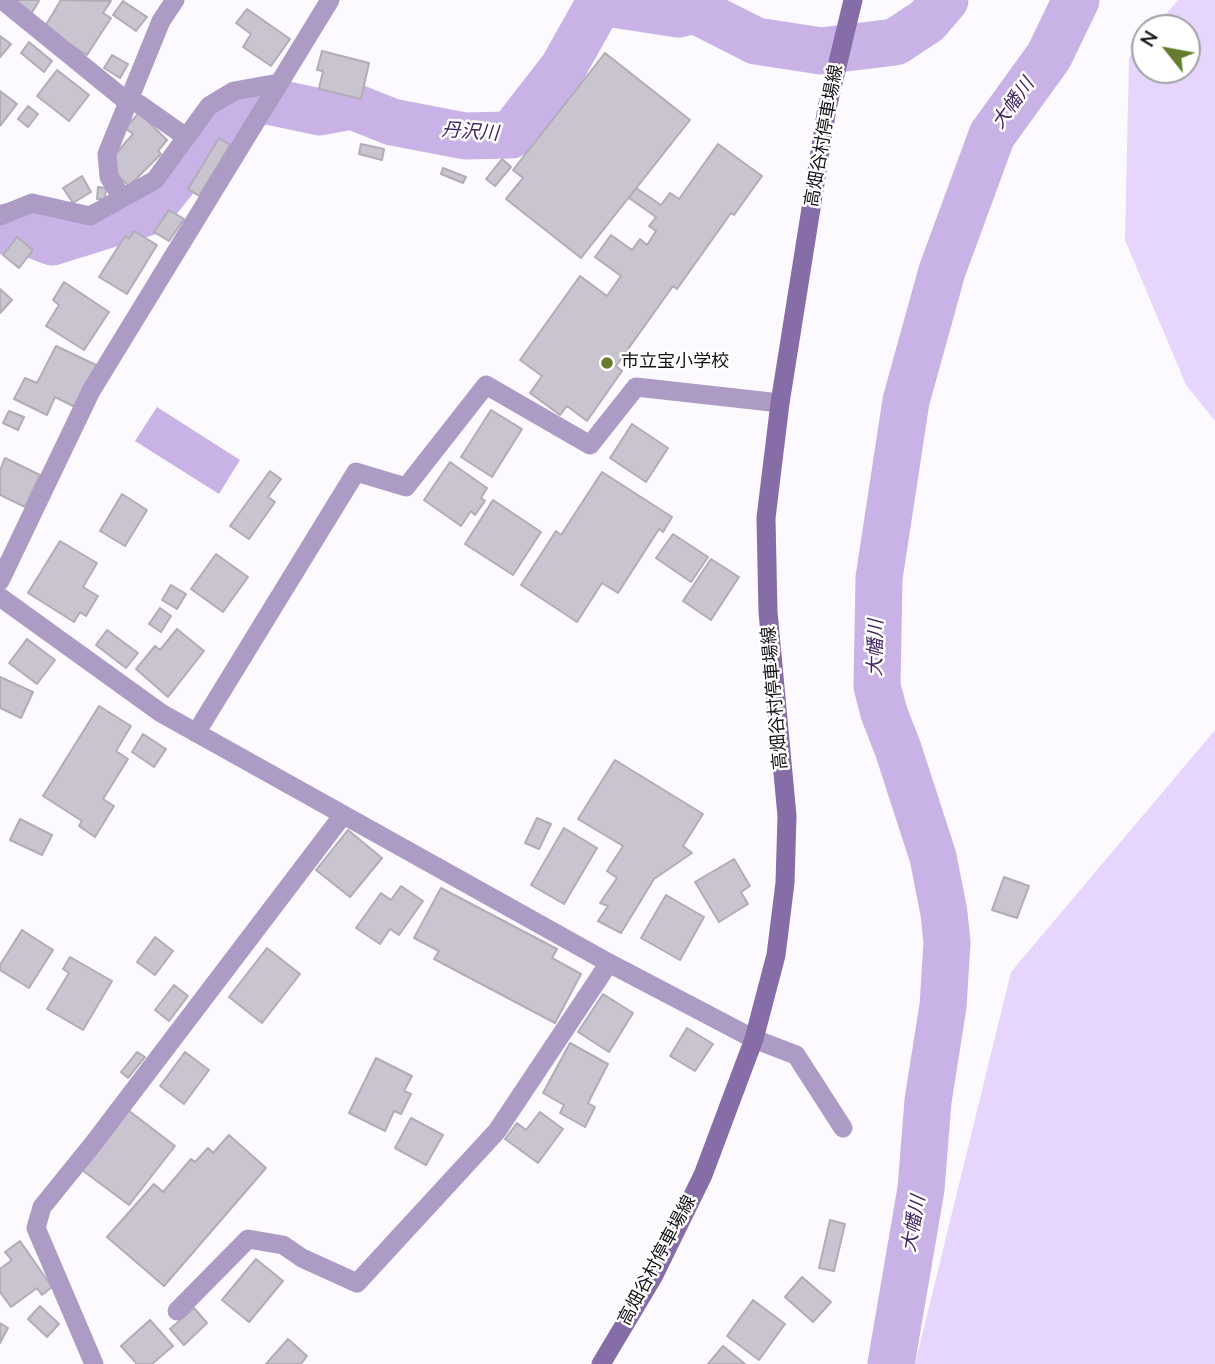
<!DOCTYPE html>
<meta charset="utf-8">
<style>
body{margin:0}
#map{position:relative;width:1215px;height:1364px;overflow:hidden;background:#fcfaff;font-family:"Nunito Sans",sans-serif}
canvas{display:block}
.north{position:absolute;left:1131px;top:14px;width:70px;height:70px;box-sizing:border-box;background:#fff;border:2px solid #a1a0a1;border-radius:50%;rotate:301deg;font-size:19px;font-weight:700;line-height:28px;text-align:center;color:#131115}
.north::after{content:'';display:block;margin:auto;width:24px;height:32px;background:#657c2e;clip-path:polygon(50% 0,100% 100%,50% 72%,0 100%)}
</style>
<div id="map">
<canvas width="1215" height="1364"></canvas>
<div class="north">N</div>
</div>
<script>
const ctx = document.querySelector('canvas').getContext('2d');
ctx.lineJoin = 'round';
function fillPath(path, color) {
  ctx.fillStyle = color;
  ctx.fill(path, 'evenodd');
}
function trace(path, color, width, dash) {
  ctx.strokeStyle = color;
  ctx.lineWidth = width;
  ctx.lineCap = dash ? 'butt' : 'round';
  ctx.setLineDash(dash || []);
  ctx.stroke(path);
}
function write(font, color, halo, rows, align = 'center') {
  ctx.font = font + ' "Nunito Sans","Noto Sans JP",sans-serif';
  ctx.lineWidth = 5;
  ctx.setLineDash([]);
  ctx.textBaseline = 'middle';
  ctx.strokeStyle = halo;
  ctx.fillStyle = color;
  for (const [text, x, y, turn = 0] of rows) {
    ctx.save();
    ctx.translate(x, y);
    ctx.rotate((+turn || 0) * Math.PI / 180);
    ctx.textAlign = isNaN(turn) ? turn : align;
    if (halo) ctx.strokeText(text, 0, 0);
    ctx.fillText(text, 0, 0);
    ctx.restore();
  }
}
const green = new Path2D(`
 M1178 0H1215V421L1186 385 1125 240 1129 58 1145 39V70H1187V28H1154Z
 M1215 730V1364H915L1011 972Z`);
const water = new Path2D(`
 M157 407 240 460 219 494 135 441Z`);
const river = new Path2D(`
 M0 231 6 227 20 229 52 242 148 212 228 113 263 100 320 112 352 106 392 122 465 136 511 135 563 68 600 2 678 14 695 10 756 41 821 51 895 42 927 21 945 0
 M891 1364 921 1189 928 1101 943 1006 947 943 944 913 933 857 898 749 884 713 877 686 879 578 906 401 942 271 992 135 1049 56 1076 0`);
const building = new Path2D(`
 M14 0H38L39 1 31 14Z
 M61 0 111 1 103 13 111 18 87 55 44 28Z
 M123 1 147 17 136 31 113 15Z
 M247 9 290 39 271 66 243 47 251 34 236 23Z
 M0 36 11 44 0 57Z
 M29 42 52 61 44 72 21 53Z
 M322 51 369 63 361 99 319 89 323 71 317 70Z
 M605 53 690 120 581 258 506 199 523 178 513 170Z
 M112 55 128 64 120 78 104 68Z
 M57 70 89 95 69 121 37 96Z
 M0 91 17 104 0 126Z
 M28 106 38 114 28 127 18 119Z
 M139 113 167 140 158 151 161 154 129 186 119 177 112 158 133 134 125 128Z
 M219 138 230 145 199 196 188 189Z
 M361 144 384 149 382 160 359 154Z
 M718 144 762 176 734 215 731 213 677 289 673 286 616 366 622 371 587 421 567 406 560 415 530 393 542 376 520 360 580 276 607 296 621 276 595 257 611 235 632 250 640 239 647 245 656 231 649 226 656 217 629 198 636 188 661 205 670 193 679 199Z
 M502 159 511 167 495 186 486 179Z
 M443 168 466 177 463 183 441 174Z
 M82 176 91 192 73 203 63 188Z
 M98 187 106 188 105 199H97Z
 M169 210 184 219 169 241 154 232Z
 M134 231 157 245 127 294 99 277 125 236 129 239Z
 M17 237 33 250 19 268 3 255Z
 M64 282 109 312 84 350 46 326 59 305 53 300Z
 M0 289 12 300 0 313Z
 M56 346 96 365 75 407 55 397 47 415 14 399 25 378 37 383Z
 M491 410 522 429 492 477 461 457Z
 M9 411 24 417 18 430 3 423Z
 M632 424 668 448 646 482 610 458Z
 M5 458 40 475 25 507 0 495V470Z
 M450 462 487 488 481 498 485 501 475 515 471 511 461 526 424 500Z
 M270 471 281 479 268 497 275 502 249 539 230 526Z
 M602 472 672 517 663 532 659 529 618 593 602 583 577 622 521 585 556 531 561 535Z
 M122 494 147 510 125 546 100 531Z
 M493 500 541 532 513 575 465 544Z
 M673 534 708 557 691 582 656 558Z
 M60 541 97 563 83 587 98 596 86 616 80 612 74 622 28 593Z
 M216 554 248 577 223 612 191 589Z
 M711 559 739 577 711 620 683 601Z
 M171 585 186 594 177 609 162 600Z
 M160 608 171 616 161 632 149 624Z
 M177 629 204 651 168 697 136 669 155 646 160 650Z
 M107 630 138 653 126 668 96 645Z
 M27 639 55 660 37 684 9 663Z
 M0 677 33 692 21 718 0 708Z
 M99 706 131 726 116 751 128 759 103 799 114 806 95 837 79 826 82 821 43 796Z
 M143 734 166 749 154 767 132 752Z
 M615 760 703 814 683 846 692 853 654 879 621 933 598 921 608 906 600 903 617 878 607 871 623 846 578 819Z
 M537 818 551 824 539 849 525 843Z
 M20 819 52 835 42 855 10 840Z
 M564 828 597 848 564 904 531 885Z
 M348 830 382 858 350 897 316 870Z
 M734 859 750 886 741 892 748 904 719 922 695 882Z
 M1004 877 1029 886 1017 918 992 910Z
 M401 886 423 901 399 935 390 929 380 944 356 928 381 893 391 900Z
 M441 888 557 949 552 958 581 974 555 1023 434 959 439 951 414 938Z
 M666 895 704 917 680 960 641 938Z
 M22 930 53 950 29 988 0 970V965Z
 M155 937 173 951 155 975 137 962Z
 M267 948 300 974 262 1023 229 997Z
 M70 957 112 981 83 1030 47 1009 69 973 63 969Z
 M174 985 188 996 169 1021 155 1010Z
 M603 994 633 1013 609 1052 578 1032Z
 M687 1028 713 1044 695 1071 670 1056Z
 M570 1043 608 1064 588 1103 595 1107 585 1127 560 1113 564 1105 543 1093Z
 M137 1052 145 1057 128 1078 121 1072Z
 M185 1052 209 1070 184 1104 160 1086Z
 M376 1058 412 1076 404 1091 411 1094 401 1114 394 1111 385 1131 349 1113Z
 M128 1110 175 1146 129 1205 82 1170Z
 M540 1112 563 1129 538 1163 505 1139 517 1123 526 1130Z
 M411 1118 443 1135 426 1165 395 1148Z
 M229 1135 266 1168 164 1286 107 1237 154 1184 163 1192 191 1159 195 1162 208 1148 213 1153Z
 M830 1220 845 1224 834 1271 819 1268Z
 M20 1241 52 1287 42 1295 37 1288 11 1307 0 1292V1269L12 1260 5 1252Z
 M256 1259 283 1281 249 1322 222 1300Z
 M802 1277 831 1302 813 1322 785 1297Z
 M753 1300 785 1324 759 1360 727 1336Z
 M40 1306 59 1324 47 1337 28 1319Z
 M194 1308 207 1323 184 1345 170 1329Z
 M150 1320 173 1346 152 1364H137L121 1346Z
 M0 1323 8 1328 0 1343Z
 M288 1339 307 1356 301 1364H266Z
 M723 1346 745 1364H708Z`);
const minor = new Path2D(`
 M2 0 124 99 139 104 186 137
 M122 198 109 177 107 154 161 21 175 0
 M0 216 32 203 90 216 155 180 209 106 234 91 279 83
 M0 581 91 391 330 0
 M0 597 161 713 609 963 754 1039 796 1055 843 1128
 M196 733 356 472 406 487 486 385 590 445 636 387 780 403
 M177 1311 248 1239 283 1245 302 1258 357 1283 497 1131 609 963
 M94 1364 36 1228 42 1207 93 1144 343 815`);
const secondary = new Path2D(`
 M601 1364 653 1277 703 1175 754 1039 776 955 785 883 787 816 768 612 766 518 780 403 827 108 853 0`);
const markers = [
 [607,363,7,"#657c2e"]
];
const streetNames = [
 ["高畑谷村停車場線",825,136,-80],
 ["高畑谷村停車場線",776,698,-95],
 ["高畑谷村停車場線",658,1261,-62]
];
const poiNames = [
 ["市立宝小学校",621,363]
];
const waterNames = [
 ["大幡川",1014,104,-54],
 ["丹沢川",470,133,4],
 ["大幡川",877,648,-89],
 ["大幡川",915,1224,-80]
];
fillPath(green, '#e6d6fe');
fillPath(water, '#c8b2e6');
trace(river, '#c8b2e6', 47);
fillPath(building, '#c9c4cf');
trace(building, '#b1adb7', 2);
trace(minor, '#ac9bc4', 19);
trace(secondary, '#876da8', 19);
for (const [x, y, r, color] of markers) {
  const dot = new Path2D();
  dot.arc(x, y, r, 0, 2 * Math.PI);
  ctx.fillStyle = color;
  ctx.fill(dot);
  trace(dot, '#fff', 2.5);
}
write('18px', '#131115', '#fff', streetNames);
write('18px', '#131115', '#fff', poiNames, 'left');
write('italic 19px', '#432562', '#fff', waterNames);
</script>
